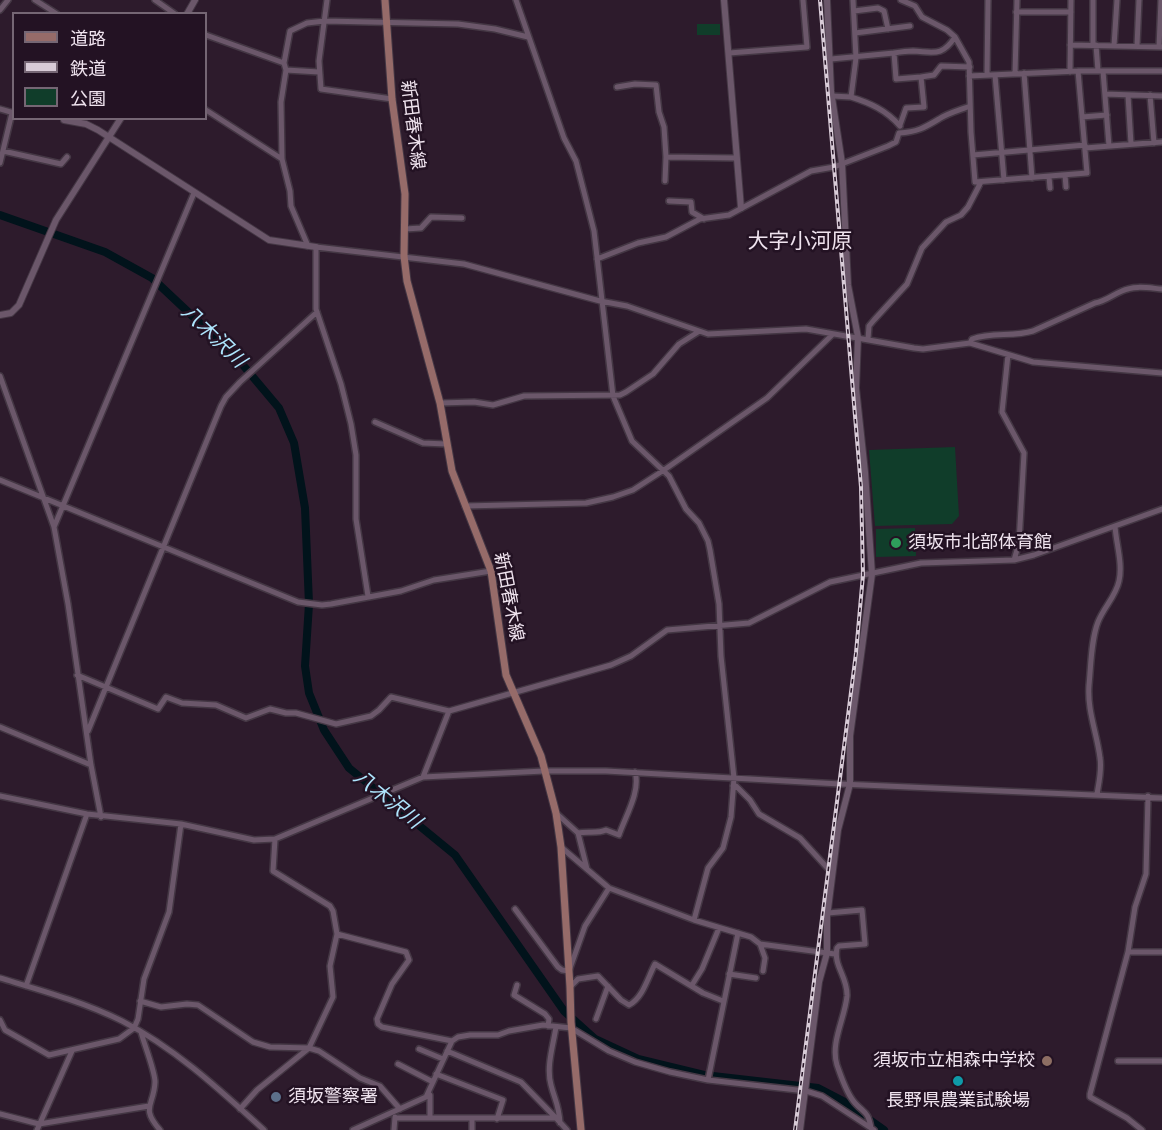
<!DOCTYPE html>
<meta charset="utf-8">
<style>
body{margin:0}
#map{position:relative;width:1162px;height:1130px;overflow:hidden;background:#2d1b2c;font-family:"Varela Round","Noto Sans JP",sans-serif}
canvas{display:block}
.legend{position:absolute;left:12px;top:12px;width:195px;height:108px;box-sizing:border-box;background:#231223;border:2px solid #756674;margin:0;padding:8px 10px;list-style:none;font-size:18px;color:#efe3ee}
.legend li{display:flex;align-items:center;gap:12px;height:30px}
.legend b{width:30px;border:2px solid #756674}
</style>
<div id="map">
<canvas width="1162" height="1130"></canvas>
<ul class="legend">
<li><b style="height:8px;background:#966b69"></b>道路</li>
<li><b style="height:8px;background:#d8cbd7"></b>鉄道</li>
<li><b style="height:16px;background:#103d2a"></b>公園</li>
</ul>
</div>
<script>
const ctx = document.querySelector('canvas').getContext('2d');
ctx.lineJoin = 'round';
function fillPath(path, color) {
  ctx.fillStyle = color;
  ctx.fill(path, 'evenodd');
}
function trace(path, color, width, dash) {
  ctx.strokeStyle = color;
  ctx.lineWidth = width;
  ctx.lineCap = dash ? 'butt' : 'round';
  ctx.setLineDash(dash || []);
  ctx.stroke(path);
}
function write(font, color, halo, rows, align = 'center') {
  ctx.font = font + ' "Varela Round","Noto Sans JP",sans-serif';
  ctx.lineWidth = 5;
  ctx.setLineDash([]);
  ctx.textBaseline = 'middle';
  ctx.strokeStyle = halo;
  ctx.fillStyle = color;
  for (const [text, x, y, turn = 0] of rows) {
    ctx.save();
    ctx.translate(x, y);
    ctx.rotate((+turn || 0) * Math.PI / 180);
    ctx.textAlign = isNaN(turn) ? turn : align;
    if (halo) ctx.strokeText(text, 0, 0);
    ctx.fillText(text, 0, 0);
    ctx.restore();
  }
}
const green = new Path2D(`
 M697 24H720V35H697Z
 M955 447 959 516 952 524 875 526 869 450Z
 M915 528 916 556 876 557V529Z`);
const stream = new Path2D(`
 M41 0 61 14`);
const river = new Path2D(`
 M0 215 105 252 152 278 237 358 279 408 294 443 305 508 309 604 305 666 309 693 324 730 349 768 455 855 564 1011 595 1039 638 1059 704 1075 818 1088 843 1101 884 1130`);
const minor = new Path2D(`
 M35 0 57 14
 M155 0 175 14
 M327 0 319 61 321 89 392 99
 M516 0 564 138 576 161 594 231 613 396 632 441 669 476 686 509 699 523 708 541 710 550 719 604 721 656 734 778 731 817 723 848 708 868 694 920
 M901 0 915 6 922 17 947 30 955 37 969 62 971 132 975 182 1087 173 1078 71
 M0 10 8 0
 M854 11 878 8 884 11 888 29
 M1016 12H1071
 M855 33 910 26
 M206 35 284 63 286 70 281 102 282 159 290 191 291 206 308 246
 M1070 45 1162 47
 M1093 45V0
 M1096 45 1098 71
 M1114 46 1117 0
 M1137 46 1139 0
 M1159 47 1161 0
 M729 53 807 47 803 0
 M831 59 894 53
 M284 63 290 31 307 23 325 21 458 24 495 29 528 37
 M286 70 319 72
 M1103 71 1109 146
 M1070 72 1071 0
 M1024 73 1032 178
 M1015 74 1017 0
 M987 75 988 0
 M995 75 1004 180
 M969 76 1078 71H1162
 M921 77 896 79 894 53C900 52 907 51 913 51 934 52 942 57 955 37
 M617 87 635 84 656 85 659 112 664 127 666 157
 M1105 94 1162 96
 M1128 95 1131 144
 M1150 95 1154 143
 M832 96 851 97 856 58 853 0
 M851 97C870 103 886 110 900 126
 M0 109 14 113
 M206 110 282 159
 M1082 117 1107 115
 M900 125 906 108 924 107 921 77 934 75 941 66 970 67
 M1085 148 1162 142
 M3 151 61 164 67 157
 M973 155 1085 145
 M0 163 12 113
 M1065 175 1066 187
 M1049 177 1050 188
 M665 181 666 157 736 158
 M669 201 691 202 692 212 704 219
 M405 229 421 228 431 217 462 218
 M597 259 638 243 666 237 700 219 729 215 811 171 834 167 888 146 896 142 899 133C917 132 924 128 939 119 948 113 960 110 970 106
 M868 339 869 326 874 320 907 284 922 248 946 222 961 215 968 207 981 182
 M970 343 972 339C992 332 1013 337 1033 331L1095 303C1106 301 1112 295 1122 291 1134 285 1149 288 1162 289
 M1008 355 1002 412 1024 453 1019 543 1014 560
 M0 376 54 527 68 604 91 765 101 817
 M440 403 474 402 493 405 524 396 620 395 626 392 653 374 679 344 698 332
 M375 422 423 443 446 444
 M0 480 298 602 322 605 331 604 401 591 434 580 491 571
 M465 506 586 503 613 497 633 490 664 470 767 398 833 334
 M54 527 194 193
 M368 596 356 519V455L351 424 341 384 316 309V247L464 264 600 301 627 306 708 334 806 329 914 348 923 349 970 343 1033 362 1162 373
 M77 675 158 709 166 697 182 703 216 705 246 718 270 709 286 713H296L336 724 371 716 379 710 391 697 449 711
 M0 727 91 765
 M88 731 221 406 226 397 240 382 317 312
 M423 777 449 711 611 665 631 656 667 630 749 623 830 582 921 563 1014 560 1034 555 1162 509
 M733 786H736L750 800 759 814 800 838 832 873
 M1097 794C1099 782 1102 770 1100 758 1097 733 1087 711 1089 685 1091 665 1091 640 1098 622 1104 607 1116 596 1119 581 1123 564 1116 543 1115 526
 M0 796 87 814 181 824 254 840 275 839 423 777 544 771H606L840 784 1162 798
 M556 813 578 833 587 869
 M578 833C587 831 598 834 606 830L619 835C625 817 641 791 635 772
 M561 847 609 888 694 920 751 937 760 944 835 954
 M515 909 558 967 562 970 569 971 585 926 609 888
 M828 913 862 910 865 944 839 946 837 948C833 966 848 977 847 996 845 1018 830 1043 837 1065 841 1076 846 1093 855 1103 865 1114 868 1111 871 1128
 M337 934 406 952 409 960 392 984 377 1019 378 1024 382 1027 452 1041 458 1037 470 1035H498L509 1031 543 1025 571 1028 609 1051 635 1062 670 1072 708 1080 806 1091 822 1096 874 1130
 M760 944 765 958 763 971
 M1128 952H1162
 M729 974 756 978
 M0 978C40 990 84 1002 122 1021 175 1048 220 1090 264 1130
 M517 985 514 995 545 1014 549 1019 548 1026
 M692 985 702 969 719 928
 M26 986 87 814
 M570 987 578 979 598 976 621 1000 629 1005C643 998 648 977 655 964L703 993 723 1001
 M140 1001 161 1007 187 1004 198 1005 253 1042 270 1047 309 1048 319 1051 360 1078 380 1086 400 1109
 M596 1019 608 986
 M0 1020 5 1030 49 1055 119 1039 134 1028 138 1019 144 979 169 912 181 824
 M556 1027C553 1046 546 1067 551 1085 555 1101 559 1105 560 1123
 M141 1032C144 1044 155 1071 155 1082 154 1106 140 1107 160 1130
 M419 1049 443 1059
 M447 1051 521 1082 556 1118
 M1118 1061H1162
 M398 1064 433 1082
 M436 1074 503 1100 497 1119
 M708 1080 738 933
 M428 1093 430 1095V1118
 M240 1109 257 1090 309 1048 333 997 330 966 337 934 333 911 330 906 273 871 275 839
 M0 1114 39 1124 149 1106
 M395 1118H556L567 1130
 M37 1130 72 1051
 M353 1130 426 1097 452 1041
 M394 1130 395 1117
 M472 1130V1119
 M1142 1130 1127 1118 1090 1097V1094L1128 952 1135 907 1146 874 1148 796`);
const tertiary = new Path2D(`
 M724 0 741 208
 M187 14 195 0
 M64 120 86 124 98 130 269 240 316 247
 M0 315 11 313 19 305 56 220 121 118
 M800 1130 819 982 827 953V917L838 830 850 784V736L872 574 865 472 856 388 858 337 848 285 842 163 831 91 827 0`);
const secondary = new Path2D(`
 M385 0 392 99 405 194 404 256 407 281 440 403 452 471 491 571 506 675 541 756 556 813 561 847 570 987 571 1022 581 1130`);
const rail = new Path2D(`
 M795 1130 856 653 863 575 861 487 820 0`);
const markers = [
 [896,543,6,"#2e9e5b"],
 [1047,1061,6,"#8d6e63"],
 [958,1081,6,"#0f9aa8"],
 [276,1097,6,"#5c6f8a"]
];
const streetNames = [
 ["新田春木線",412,125,83],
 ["新田春木線",508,597,79]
];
const poiNames = [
 ["須坂市北部体育館",908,543],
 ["須坂市立相森中学校",1035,1061,"right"],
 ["須坂警察署",288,1097],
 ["長野県農業試験場",958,1101,"center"]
];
const waterNames = [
 ["八木沢川",213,337,44],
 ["八木沢川",387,800,39]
];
const quarterNames = [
 ["大字小河原",800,242]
];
fillPath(green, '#103d2a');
trace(stream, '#01131b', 1.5);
trace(river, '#01131b', 8);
trace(minor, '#443744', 8);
trace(tertiary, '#443744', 8);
trace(secondary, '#443744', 9);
trace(minor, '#6b576a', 5);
trace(tertiary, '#6b576a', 6);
trace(secondary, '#966b69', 7);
trace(rail, '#d8cbd7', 4);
trace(rail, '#231223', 1.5, [4.5]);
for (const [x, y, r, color] of markers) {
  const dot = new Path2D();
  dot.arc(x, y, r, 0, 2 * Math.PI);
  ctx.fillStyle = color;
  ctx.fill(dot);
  trace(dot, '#231223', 2);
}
write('18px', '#efe3ee', '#231223', streetNames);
write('18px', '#efe3ee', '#231223', poiNames, 'left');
write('italic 20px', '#aee5fd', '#231223', waterNames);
write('21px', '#efe3ee', '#231223', quarterNames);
</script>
